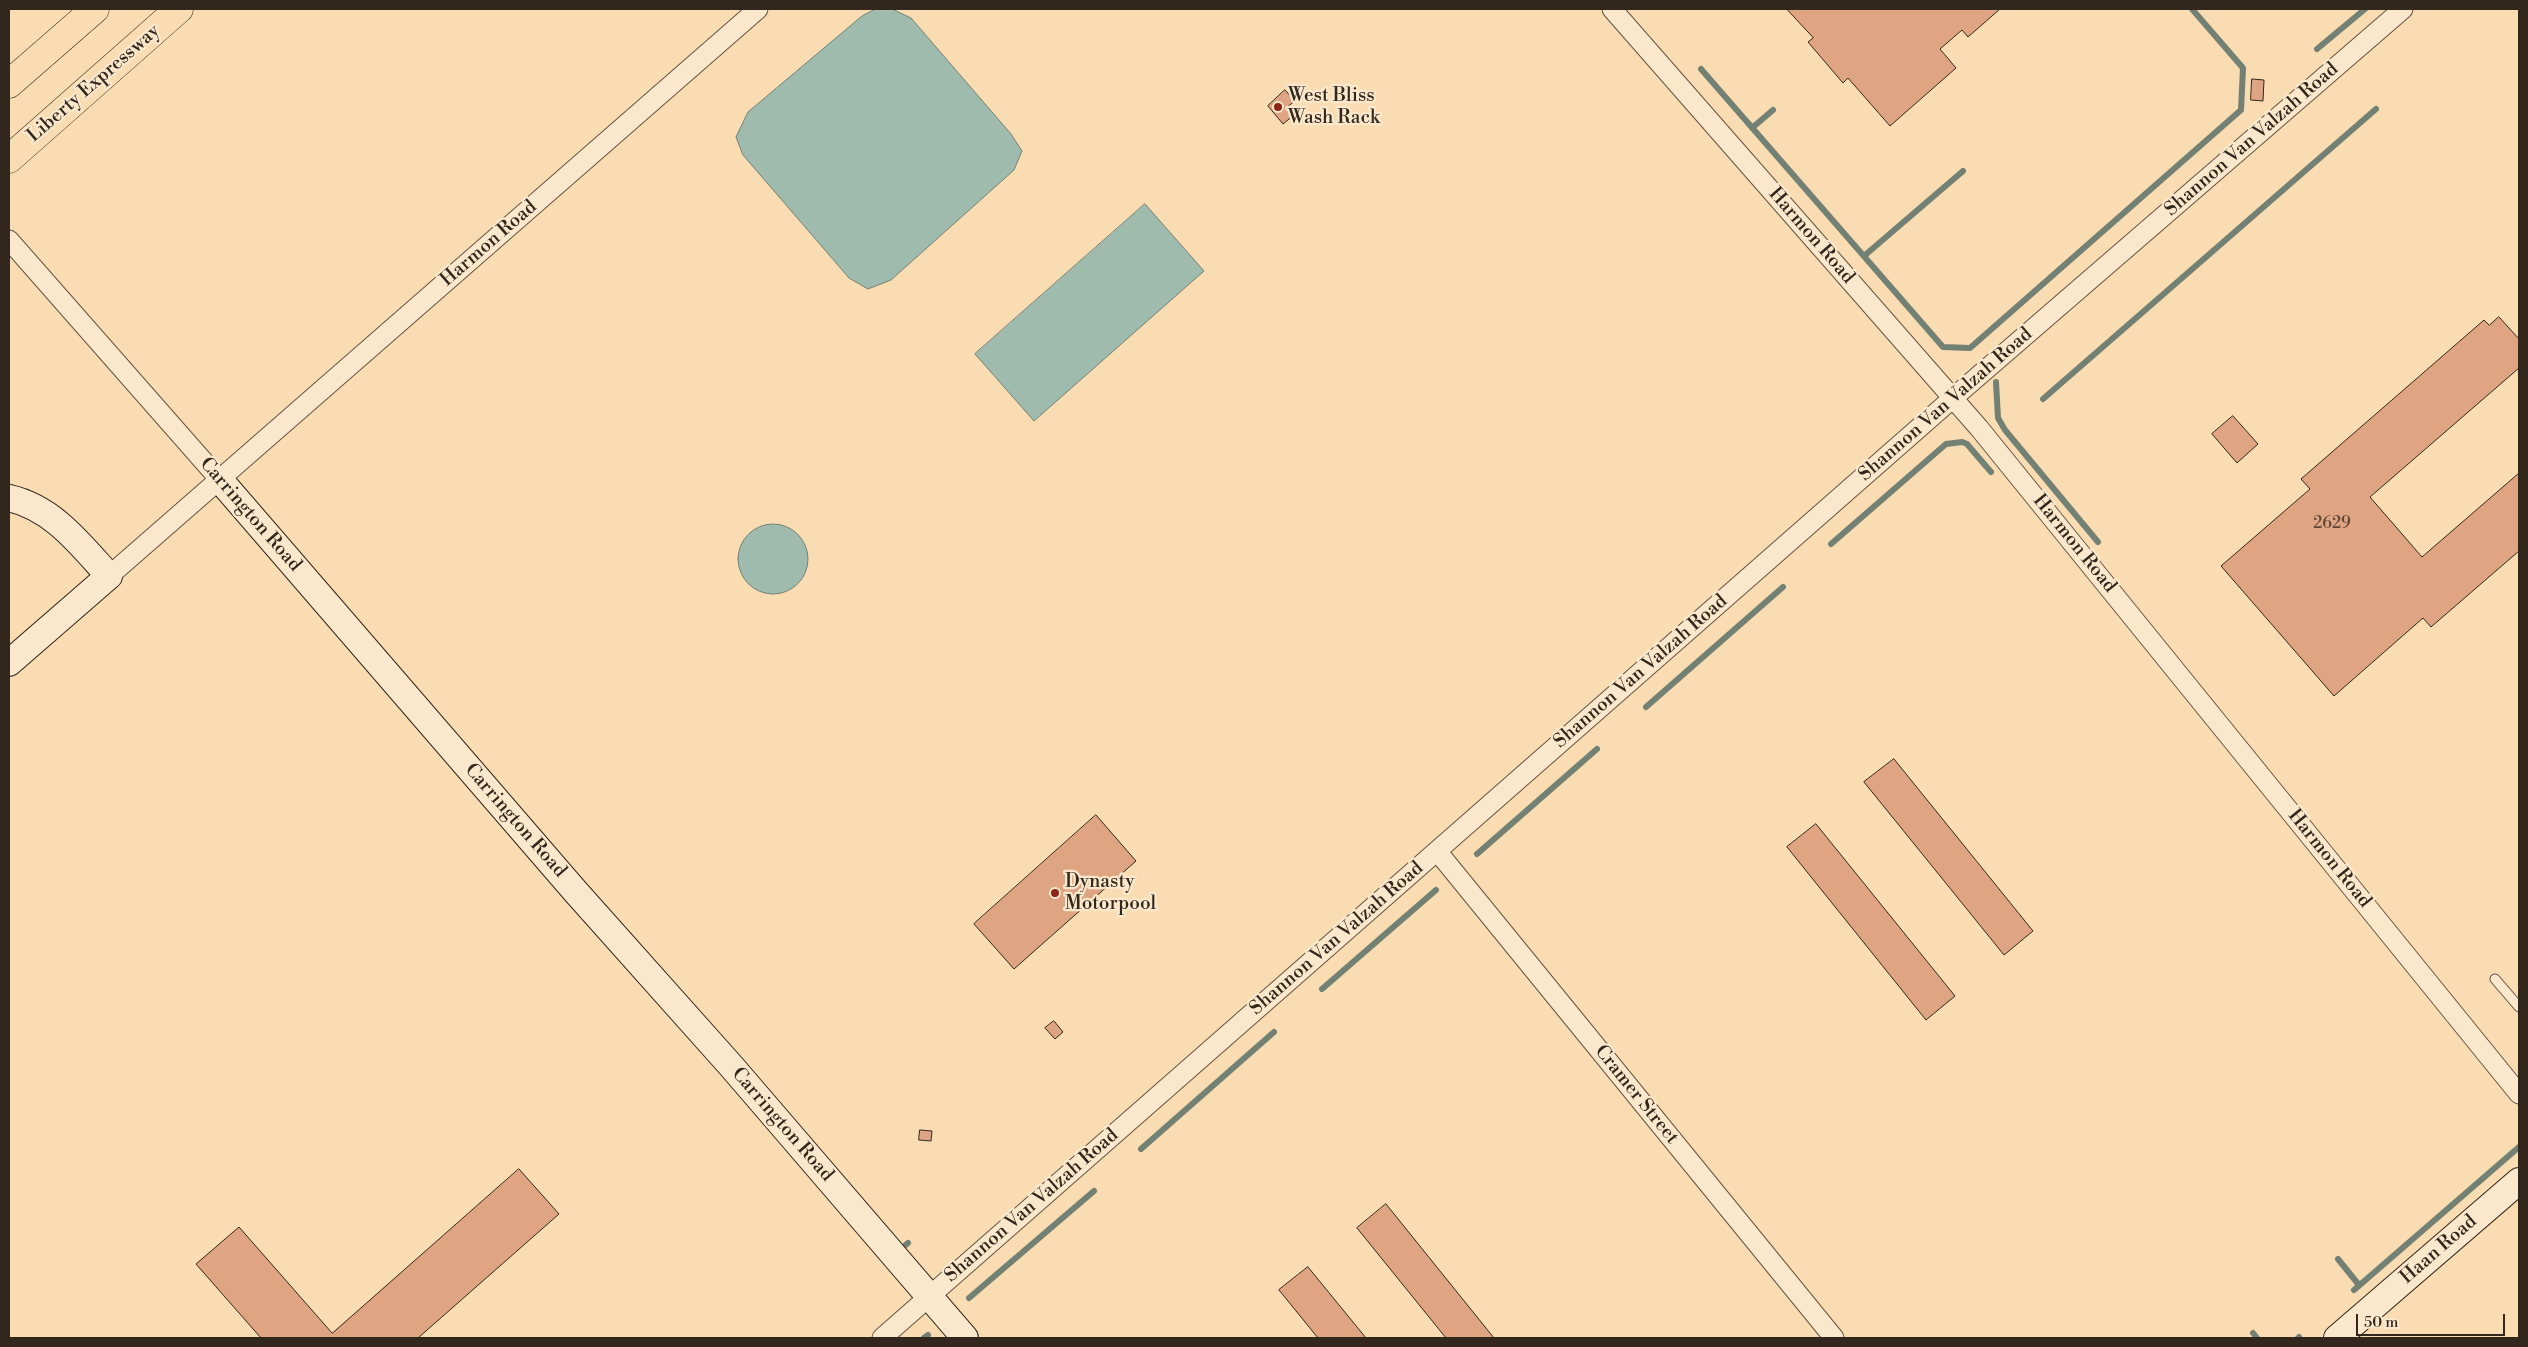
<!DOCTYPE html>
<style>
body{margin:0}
#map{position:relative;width:2528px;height:1347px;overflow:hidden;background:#f9dcb1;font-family:"Libre Bodoni",serif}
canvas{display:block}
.frame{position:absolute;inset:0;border:10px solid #32271c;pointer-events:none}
.scale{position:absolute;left:2356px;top:1314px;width:149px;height:22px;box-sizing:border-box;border:2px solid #32271c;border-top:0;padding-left:6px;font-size:15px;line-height:18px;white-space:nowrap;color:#32271c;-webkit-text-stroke:4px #fbe8cc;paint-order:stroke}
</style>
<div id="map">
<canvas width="2528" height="1347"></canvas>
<div class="frame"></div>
<div class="scale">50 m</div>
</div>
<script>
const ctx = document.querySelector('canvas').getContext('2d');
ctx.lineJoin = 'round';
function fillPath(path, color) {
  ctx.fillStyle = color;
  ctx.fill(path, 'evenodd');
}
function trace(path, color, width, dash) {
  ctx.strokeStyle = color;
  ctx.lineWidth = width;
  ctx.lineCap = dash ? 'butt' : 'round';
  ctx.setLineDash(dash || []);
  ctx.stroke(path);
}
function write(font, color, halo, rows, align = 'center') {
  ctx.font = font + ' "Libre Bodoni",serif';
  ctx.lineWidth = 4.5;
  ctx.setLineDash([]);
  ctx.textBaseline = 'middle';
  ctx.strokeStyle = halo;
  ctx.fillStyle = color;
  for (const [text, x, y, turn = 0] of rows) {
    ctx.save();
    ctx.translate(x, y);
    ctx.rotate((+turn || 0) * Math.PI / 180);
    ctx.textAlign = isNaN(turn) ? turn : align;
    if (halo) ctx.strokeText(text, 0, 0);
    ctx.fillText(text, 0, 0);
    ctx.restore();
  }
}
const water = new Path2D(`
 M876 9H892L911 18 1011 134 1022 151 1014 170 891 280 868 289 849 278 743 155 736 137 748 112 862 16Z
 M1145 204 1204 271 1034 421 975 354Z
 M738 559a35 35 0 1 1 70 0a35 35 0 1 1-70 0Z`);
const stream = new Path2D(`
 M2317 49 2365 9
 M1701 69 1943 347 1970 348 2241 110 2243 68 2192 9
 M1752 128 1773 110
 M1864 256 1963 171
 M1996 382 1998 418 2005 430 2098 542
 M2043 399 2376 109
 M1831 544 1946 444 1962 442 1967 444 1991 472
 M1646 707 1783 587
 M1477 854 1597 749
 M1322 989 1436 890
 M1141 1149 1274 1032
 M897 1252 908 1243
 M2338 1259 2359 1285
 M2354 1290 2519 1147
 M969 1298 1094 1191
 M2253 1333 2257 1338
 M924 1338 928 1335
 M2298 1338 2299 1337`);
const building = new Path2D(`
 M1787 9H2000L1968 37 1962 30 1940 49 1956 68 1890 126 1848 78 1843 83 1808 42 1813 38Z
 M2252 79 2264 80 2263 101 2251 100Z
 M1285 90 1295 101 1287 107 1294 115 1283 124 1268 106Z
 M2499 317 2519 339V368L2370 497 2422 557 2519 473V551L2431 627 2423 618 2334 696 2221 566 2310 489 2301 479 2484 320 2489 325Z
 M2233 416 2258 444 2237 463 2212 434Z
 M1894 759 2033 931 2004 955 1864 782Z
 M1096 815 1136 861 1014 969 974 924Z
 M1816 824 1955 996 1926 1020 1787 847Z
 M1054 1021 1063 1032 1055 1039 1045 1028Z
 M920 1130 932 1131 931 1141 919 1140Z
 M519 1169 559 1214 418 1338H261L196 1264 239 1227 332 1333Z
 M1386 1204 1494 1338H1446L1357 1228Z
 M1308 1267 1366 1338H1318L1279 1290Z`);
const lane = new Path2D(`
 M2495 979 2519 1007`);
const street = new Path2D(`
 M1612 9 1979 428 2519 1094
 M9 240 220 480
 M109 576 758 9
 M1437 851 1834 1338
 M882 1338 1953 398 2403 9`);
const secondary = new Path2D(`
 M220 480 575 891 732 1067 965 1338
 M9 498C53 508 80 544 109 576L9 663
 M2337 1338 2519 1181`);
const highway = new Path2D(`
 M9 84 95 9
 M9 159 179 9`);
const markers = [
 [1278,107,5,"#8f2418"],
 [1055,893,5,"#8f2418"]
];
const numberNames = [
 ["2629",2332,524]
];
const streetNames = [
 ["Liberty Expressway",94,84,-41],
 ["Shannon Van Valzah Road",2252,140,-41],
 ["Harmon Road",1811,236,49],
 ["Harmon Road",489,244,-41],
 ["Shannon Van Valzah Road",1946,405,-41],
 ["Carrington Road",250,515,49],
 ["Harmon Road",2074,544,51],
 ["Shannon Van Valzah Road",1641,672,-41],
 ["Carrington Road",515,821,49],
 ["Harmon Road",2329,859,51],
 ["Shannon Van Valzah Road",1337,939,-41],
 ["Cramer Street",1636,1095,51],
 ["Carrington Road",782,1125,49],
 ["Shannon Van Valzah Road",1032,1206,-41],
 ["Haan Road",2439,1250,-41]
];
const poiNames = [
 ["West Bliss",1288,96],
 ["Wash Rack",1288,118],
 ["Dynasty",1065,882],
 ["Motorpool",1065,904]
];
fillPath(water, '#9ebbae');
trace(water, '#738074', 1);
trace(stream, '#738074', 6);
fillPath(building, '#dfa482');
trace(building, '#32271c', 1);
trace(lane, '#645441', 11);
trace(street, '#645441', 21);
trace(secondary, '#32271c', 28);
trace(highway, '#32271c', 29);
trace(lane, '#fbe8cc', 9);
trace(street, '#fbe8cc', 19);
trace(secondary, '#fbe8cc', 26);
trace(highway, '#f9dcb1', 28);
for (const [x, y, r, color] of markers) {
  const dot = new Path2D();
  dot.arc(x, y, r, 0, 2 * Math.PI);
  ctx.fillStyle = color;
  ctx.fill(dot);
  trace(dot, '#fbe8cc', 2);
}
write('16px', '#5d4636', null, numberNames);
write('19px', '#32271c', '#fbe8cc', streetNames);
write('19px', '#32271c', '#fbe8cc', poiNames, 'left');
</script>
